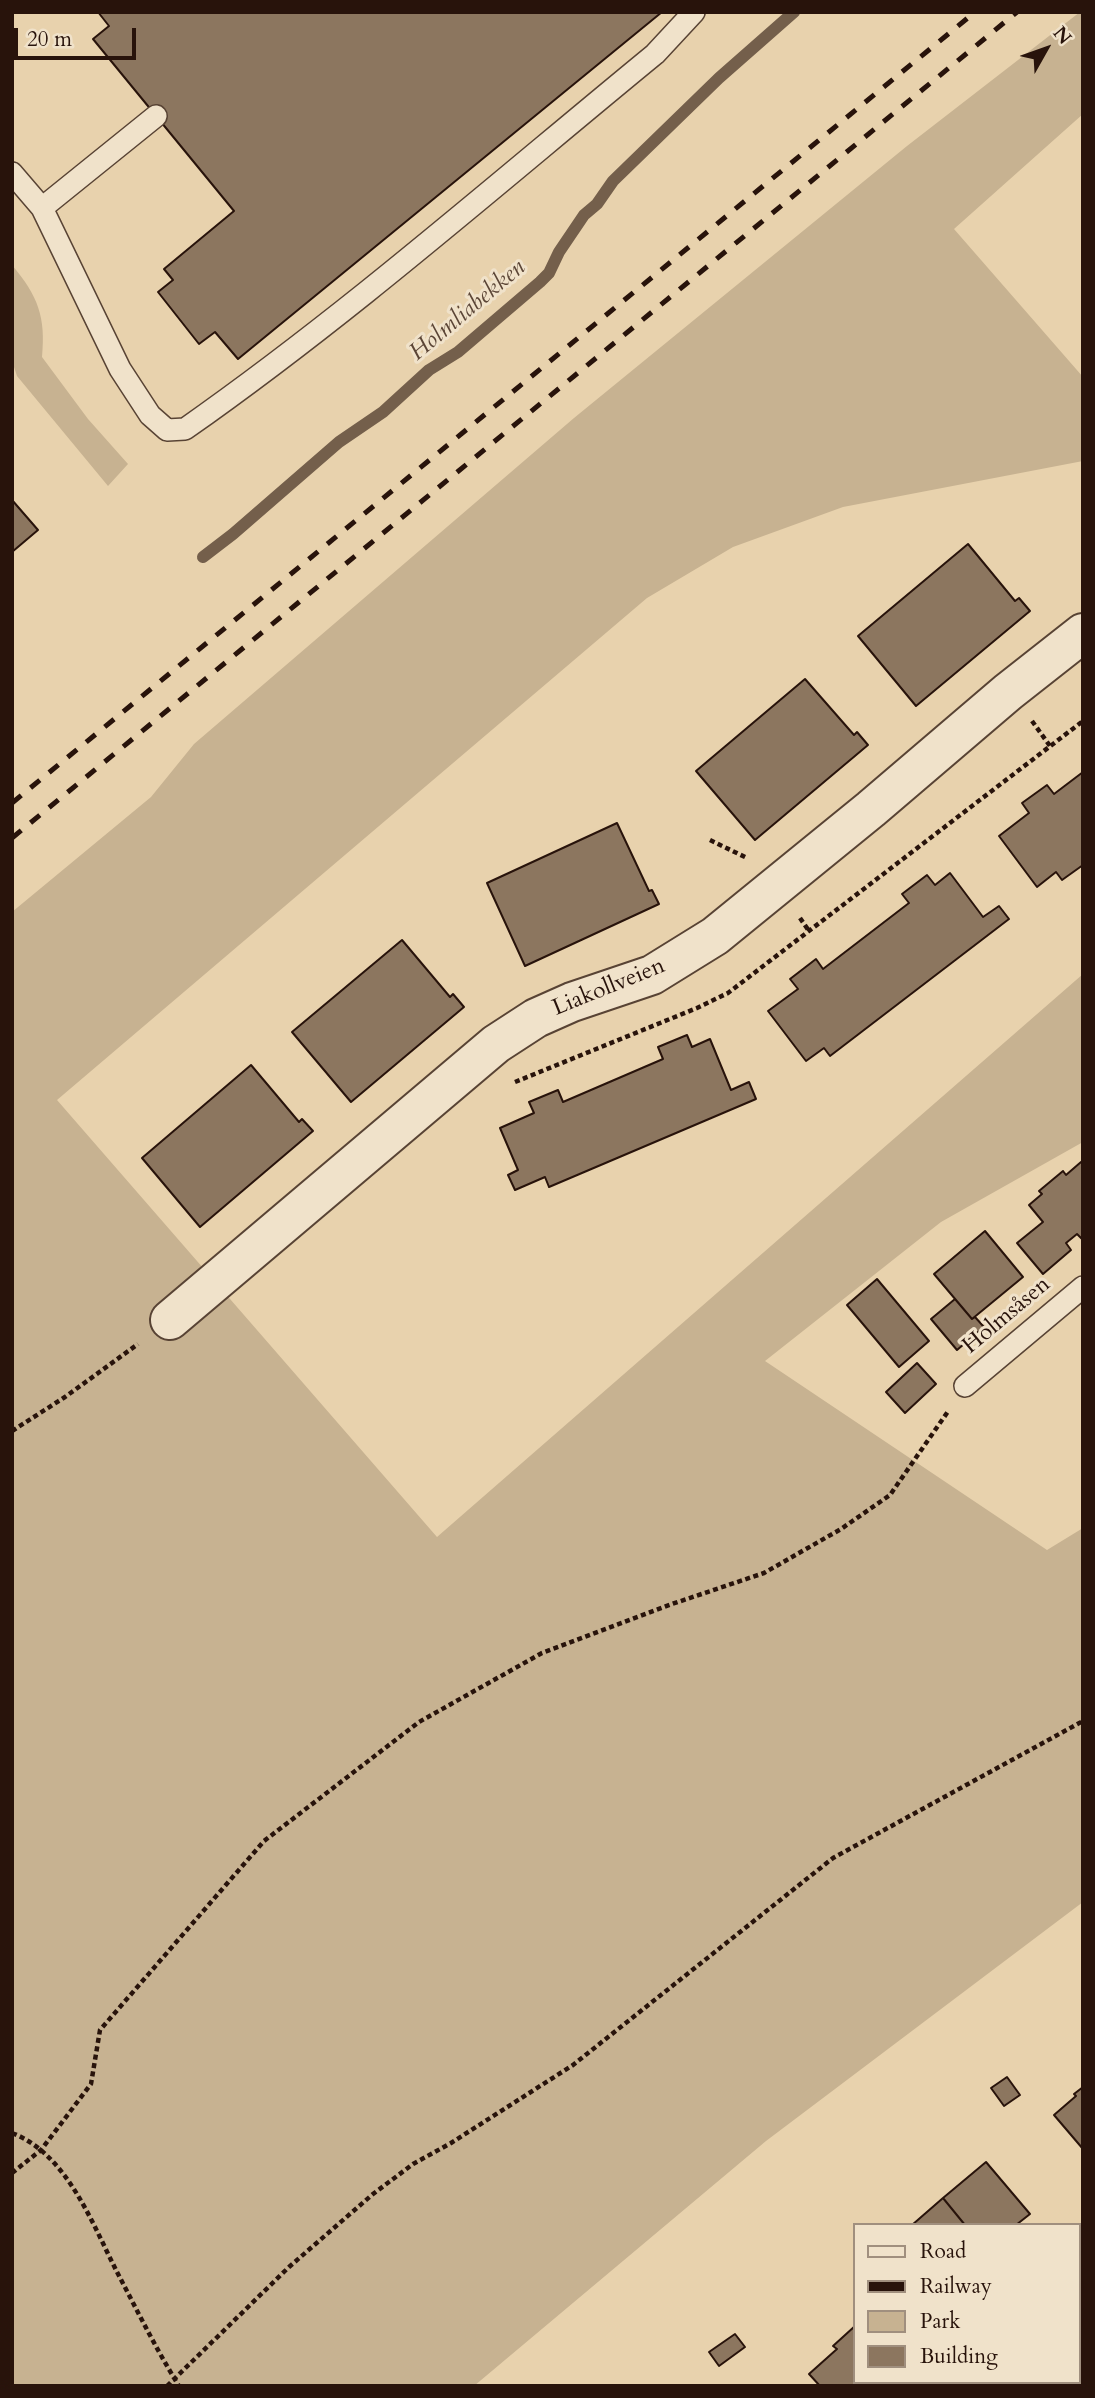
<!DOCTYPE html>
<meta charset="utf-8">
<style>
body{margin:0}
#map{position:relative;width:1095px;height:2398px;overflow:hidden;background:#e8d2ad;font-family:Cardo,serif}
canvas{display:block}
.frame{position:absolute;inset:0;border:14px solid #28130b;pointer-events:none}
.legend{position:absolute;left:853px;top:2223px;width:228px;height:161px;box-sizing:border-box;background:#f0e2ca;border:2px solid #a08f7e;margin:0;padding:9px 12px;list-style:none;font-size:21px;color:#28130b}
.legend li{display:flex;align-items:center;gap:14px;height:35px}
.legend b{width:35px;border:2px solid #a08f7e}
.north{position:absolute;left:1011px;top:14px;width:70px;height:70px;-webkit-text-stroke:5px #f0e2ca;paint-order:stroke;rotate:50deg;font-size:19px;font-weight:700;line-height:28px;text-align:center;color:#28130b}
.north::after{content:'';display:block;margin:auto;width:24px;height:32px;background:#28130b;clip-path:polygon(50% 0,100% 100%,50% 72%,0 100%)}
.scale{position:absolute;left:14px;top:28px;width:122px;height:32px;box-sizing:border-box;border:4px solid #28130b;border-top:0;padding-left:9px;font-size:21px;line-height:24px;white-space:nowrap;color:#28130b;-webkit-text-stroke:5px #f0e2ca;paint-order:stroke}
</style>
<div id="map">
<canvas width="1095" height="2398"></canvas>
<div class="frame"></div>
<ul class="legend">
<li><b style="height:9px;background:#f0e2ca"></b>Road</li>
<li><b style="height:9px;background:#28130b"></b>Railway</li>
<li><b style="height:19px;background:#c7b291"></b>Park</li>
<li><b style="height:19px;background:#8c765f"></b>Building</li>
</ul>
<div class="north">N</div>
<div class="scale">20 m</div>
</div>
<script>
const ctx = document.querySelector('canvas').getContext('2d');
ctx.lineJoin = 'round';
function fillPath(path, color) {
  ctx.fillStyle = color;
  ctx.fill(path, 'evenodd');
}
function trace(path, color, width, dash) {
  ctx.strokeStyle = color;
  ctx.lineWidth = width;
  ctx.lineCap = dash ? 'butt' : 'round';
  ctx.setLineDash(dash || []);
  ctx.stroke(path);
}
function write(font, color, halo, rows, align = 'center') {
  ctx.font = font + ' Cardo,serif';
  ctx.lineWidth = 6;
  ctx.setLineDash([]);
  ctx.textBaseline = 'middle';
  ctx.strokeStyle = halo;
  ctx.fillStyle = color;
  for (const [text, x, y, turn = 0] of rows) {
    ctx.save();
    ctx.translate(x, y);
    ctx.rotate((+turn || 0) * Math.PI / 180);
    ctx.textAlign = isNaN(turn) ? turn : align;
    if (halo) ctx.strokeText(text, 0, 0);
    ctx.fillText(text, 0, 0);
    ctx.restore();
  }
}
const green = new Path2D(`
 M1080 12H1083V114L954 229 1083 377V461L843 507 733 547 647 598 57 1100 437 1537 1083 974V1142L941 1222 765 1361 1047 1550 1083 1528V1902L766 2141 474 2386H12V912L151 797 194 744 574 418 907 146Z
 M12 265C38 296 46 317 42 357L88 419 128 464 108 486 17 376 12 361Z`);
const stream = new Path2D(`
 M203 557 233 534 339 442 383 412 429 370 458 352 540 282 549 273 559 252 584 215 597 204 613 181 719 78 794 12`);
const building = new Path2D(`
 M98 12H662L238 359 215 332 199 344 158 292 173 280 164 269 234 211 93 39 109 26Z
 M12 500 38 530 12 552Z
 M968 544 1015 601 1019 598 1030 611 916 706 858 636Z
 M805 679 854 735 857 732 868 745 755 840 696 771Z
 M1083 772V865L1062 880 1056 872 1037 887 999 836 1029 813 1022 803 1047 785 1054 794Z
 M617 823 649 891 652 890 659 904 525 966 487 883Z
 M950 873 983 917 999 906 1009 919 830 1056 824 1048 806 1061 768 1011 798 989 790 979 816 959 823 969 909 903 902 894 927 875 935 885Z
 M402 940 450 997 453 994 464 1007 351 1102 292 1032Z
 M687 1035 692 1047 710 1039 731 1090 749 1082 756 1099 549 1187 545 1177 515 1190 508 1175 518 1170 500 1128 534 1113 529 1102 558 1090 563 1102 663 1059 658 1047Z
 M251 1065 299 1122 302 1119 313 1131 200 1227 142 1158Z
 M1081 1162 1083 1164V1240L1077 1234 1066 1243 1071 1250 1043 1274 1017 1243 1043 1222 1029 1205 1042 1194 1039 1191 1063 1171 1066 1175Z
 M985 1231 1023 1277 972 1319 934 1274Z
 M877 1279 929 1341 899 1367 847 1305Z
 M955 1299 972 1319 975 1317 984 1327 957 1350 931 1319Z
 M917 1363 936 1384 905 1413 886 1392Z
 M1007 2077 1020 2095 1004 2106 991 2088Z
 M1083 2087V2149L1054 2115 1076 2096 1074 2094Z
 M986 2162 1030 2214 1016 2225H965L943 2198Z
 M943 2198 965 2225H912Z
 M1083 2279V2321L1079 2317V2281Z
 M855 2326V2382H886L882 2386H820L809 2374 837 2349 833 2346Z
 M735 2334 745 2347 719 2366 709 2352Z
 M919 2382H954L950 2386H915Z`);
const path = new Path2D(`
 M1032 721 1050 746
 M710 840 747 858
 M800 918 809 931
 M515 1082 697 1008 728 993 1083 721
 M12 1431 65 1397 138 1344
 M12 2133C67 2154 92 2223 117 2272 137 2310 156 2349 179 2386
 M12 2173 41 2150 91 2084 100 2030 264 1841 419 1722 542 1653 672 1604 764 1573 841 1529 890 1495 949 1410
 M167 2386 289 2267 373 2194 413 2164 451 2143 573 2065 833 1858 1083 1721`);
const lane = new Path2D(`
 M12 173 42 208 120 369 150 415 167 430 185 429C349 314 500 181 655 54L694 12
 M42 208 156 116
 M965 1386 1083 1287`);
const street = new Path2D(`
 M170 1320 496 1044 536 1018 572 1002 652 975 715 936 871 809 1008 692 1083 633`);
const rail = new Path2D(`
 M12 803 975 12
 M12 838 1017 12`);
const streetNames = [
 ["Liakollveien",609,988,-22],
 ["Holmsåsen",1007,1316,-40]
];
const waterNames = [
 ["Holmliabekken",468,311,-40]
];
fillPath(green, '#c7b291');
trace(stream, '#745f4b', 12);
fillPath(building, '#8c765f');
trace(building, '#28130b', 2);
trace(lane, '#584334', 24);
trace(street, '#584334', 42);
trace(path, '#28130b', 4.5, [5, 3.5]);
trace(lane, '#f0e2ca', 21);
trace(street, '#f0e2ca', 38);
trace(rail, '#28130b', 5, [12, 12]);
write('23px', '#28130b', '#f0e2ca', streetNames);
write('italic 24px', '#5b4536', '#f0e2ca', waterNames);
</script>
